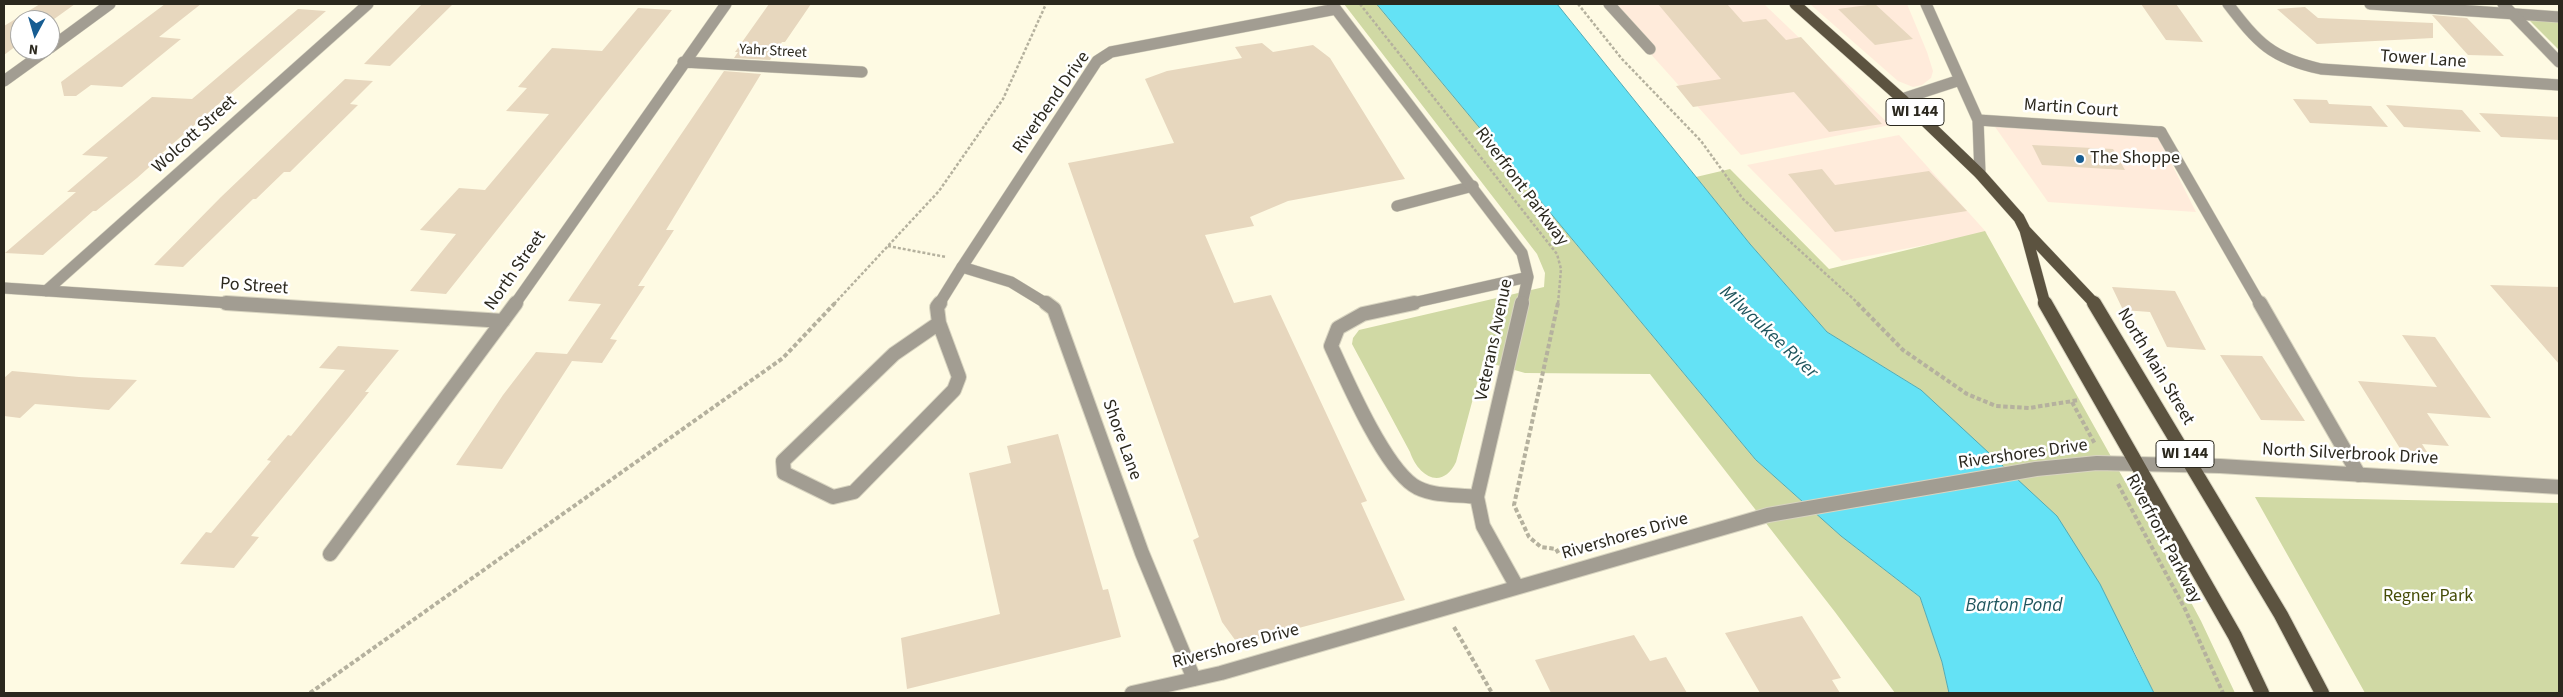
<!DOCTYPE html>
<style>
body{margin:0}
#map{position:relative;width:2563px;height:697px;overflow:hidden;background:#fefae3;font-family:"Source Sans 3",sans-serif}
canvas{display:block}
.frame{position:absolute;inset:0;border:5px solid #2b281e;pointer-events:none}
.north{position:absolute;left:10px;top:10px;width:50px;height:50px;box-sizing:border-box;background:#fff;border:1px solid #aaa9a5;border-radius:50%;rotate:186deg;font-size:14px;font-weight:700;line-height:20px;text-align:center;color:#2b281e}
.north::after{content:'';display:block;margin:auto;width:18px;height:22px;background:#175d92;clip-path:polygon(50% 0,100% 100%,50% 72%,0 100%)}
</style>
<div id="map">
<canvas width="2563" height="697"></canvas>
<div class="frame"></div>
<div class="north">N</div>
</div>
<script>
const ctx = document.querySelector('canvas').getContext('2d');
ctx.lineJoin = 'round';
function fillPath(path, color) {
  ctx.fillStyle = color;
  ctx.fill(path, 'evenodd');
}
function trace(path, color, width, dash) {
  ctx.strokeStyle = color;
  ctx.lineWidth = width;
  ctx.lineCap = dash ? 'butt' : 'round';
  ctx.setLineDash(dash || []);
  ctx.stroke(path);
}
function write(font, color, halo, rows, align = 'center') {
  ctx.font = font + ' "Source Sans 3",sans-serif';
  ctx.lineWidth = 5;
  ctx.setLineDash([]);
  ctx.textBaseline = 'middle';
  ctx.strokeStyle = halo;
  ctx.fillStyle = color;
  for (const [text, x, y, turn = 0] of rows) {
    ctx.save();
    ctx.translate(x, y);
    ctx.rotate((+turn || 0) * Math.PI / 180);
    ctx.textAlign = isNaN(turn) ? turn : align;
    if (halo) ctx.strokeText(text, 0, 0);
    ctx.fillText(text, 0, 0);
    ctx.restore();
  }
}
const commercial = new Path2D(`
 M1606 4H1764L1890 125 1741 155Z
 M1810 4H1907L1927 52 1933 71 1931 78 1922 85 1913 87 1898 81Z
 M1993 124 2158 137 2196 212 2048 202Z
 M1899 135 1987 233 1842 261 1747 165Z`);
const green = new Path2D(`
 M1344 4H1377L1756 460 1841 536 1920 597 1942 662 1949 693H1895L1835 612 1650 374 1525 373 1483 361 1456 462C1442 491 1418 476 1410 452L1352 344 1353 338 1359 330 1544 287 1545 273 1537 254Z
 M2520 11 2559 13V50Z
 M1730 169 1829 269 1985 231 2156 537 2201 621 2235 693H2154L2134 651 1921 390 1827 332 1750 244 1696 177Z
 M2255 497 2559 503V693H2365Z`);
const water = new Path2D(`
 M1377 4H1557L1750 244 1827 332 1921 390 2057 516 2100 584 2154 693H1949L1942 662 1920 597 1841 536 1756 460Z`);
const building = new Path2D(`
 M40 4H75L50 22 20 20V43L4 55V26Z
 M165 4H201L159 37 181 39 122 87 91 85 76 96H64L61 82Z
 M422 4H453L390 66 364 64Z
 M769 4H811L785 42H782L770 60 734 58 738 52H735Z
 M1658 4H1727L1743 22 1766 19 1786 40 1801 37 1882 124 1829 132 1794 92 1693 107 1676 86 1721 79Z
 M1875 4 1913 39 1875 45 1838 9Z
 M2141 4H2176L2203 42 2166 40Z
 M2305 7 2318 18 2433 23V38L2317 44 2277 9Z
 M638 8 672 10 446 294 410 291 456 234 420 230 459 188 485 190 549 114 506 111 527 88 518 87 552 48 602 51Z
 M298 9 326 11 162 153H165L137 178 96 211H93L43 255 5 253 76 192H67L108 157 82 155 152 97 192 99Z
 M2432 15 2467 18 2504 56 2468 55Z
 M1262 43 1273 52 1313 45 1330 58 1405 179 1288 201 1250 217 1254 226 1205 235 1234 303 1271 295 1367 501 1361 503 1405 600 1238 644 1222 622 1193 540 1199 537 1068 163 1174 143 1145 79 1167 71 1242 58 1235 47Z
 M724 71 761 74 666 230H674L638 286H645L610 339 617 340 602 363 572 361 502 469 456 465 503 395 536 352 567 354 601 304 568 301Z
 M345 79 373 81 350 104 358 105 290 172H284L256 199H253L183 267 154 265 221 197Z
 M2293 99 2327 100 2329 104 2371 106 2388 127 2310 123Z
 M2386 105 2462 110 2481 132 2404 127Z
 M2479 113 2559 117V140L2501 137Z
 M2032 145 2113 149 2125 170 2042 165Z
 M1822 169 1835 185 1929 171 1967 211 1835 232 1788 174Z
 M2490 285 2559 287V364Z
 M2112 287 2175 291 2206 350 2167 347 2150 312 2123 310Z
 M2402 335 2435 337 2491 418 2427 413 2449 446 2422 444 2427 452 2401 450 2358 381 2437 387Z
 M338 346 399 350 365 392H369L349 417 251 536 259 537 234 568 180 564 206 532 211 533 271 461 267 460 288 435 291 436 345 370 319 368Z
 M2220 355 2262 356 2305 421 2261 420Z
 M12 371 79 377 137 380 109 410 35 404 20 418 4 416V378Z
 M1058 434 1103 590 1108 589 1121 637 907 689 901 638 1000 614 969 473 1011 463 1007 446Z
 M1802 616 1841 678 1832 680 1840 693H1760L1725 633Z
 M1634 635 1650 661 1666 657 1687 693H1551L1535 660Z`);
const pathFar1 = new Path2D(`
 M1360 4 1557 254 1561 269 1558 304
 M1578 4 1622 59 1701 141 1743 199 1859 304
 M888 246 946 257
 M834 304 939 191 1003 99 1046 4`);
const path = new Path2D(`
 M1558 303 1514 505 1529 537 1541 547 1556 549 1559 554
 M1857 303 1903 350 1967 394 1996 406 2029 408 2079 400
 M2072 402 2095 444
 M2118 484 2185 609 2223 693
 M1454 627 1492 693
 M310 693 783 358 835 303`);
const serviceFar1 = new Path2D(`
 M1609 4 1650 49
 M2370 4 2559 17
 M2161 132 2260 304
 M1397 206 1473 186
 M939 304 962 267`);
const service = new Path2D(`
 M2260 303 2359 475
 M939 323 959 377 954 390 854 492 833 497 784 473 783 461 894 354Z
 M939 323 937 307 940 303`);
const minorFar1 = new Path2D(`
 M1332 4 1522 253 1528 277 1522 304
 M1926 4 1978 120 1980 174
 M2228 4C2258 43 2271 58 2321 69L2559 85
 M2503 4 2559 62
 M50 48 110 4
 M683 62 862 72
 M4 81 47 50
 M1902 99 1960 80
 M1978 120 2161 132
 M4 288 245 304
 M46 291 368 4
 M515 304 726 4
 M1047 304 1011 282 962 267 1097 61 1111 52 1336 9
 M1408 304 1528 277`);
const minor = new Path2D(`
 M226 303 503 321
 M1046 303 1054 309 1142 553 1194 679
 M1414 303 1363 314 1338 328 1331 346C1347 381 1383 464 1413 485 1430 497 1457 494 1477 497
 M330 554 516 303
 M1517 587 1483 526 1477 497 1522 303
 M1132 693 1221 673 1768 515 2036 469 2097 463 2220 466 2559 487`);
const primaryFar1 = new Path2D(`
 M1795 4 1902 99 1980 174 2019 218 2025 230 2045 304
 M2025 230 2095 304`);
const primary = new Path2D(`
 M2045 303 2235 636 2262 693
 M2094 303 2281 615 2322 693`);
const markers = [
 [2080,159,5,"#175d92"]
];
const farStreetnames = [
 ["Yahr Street",773,52,3]
];
const shields = [
 [1915,112,58],
 [2185,454,58]
];
const shieldNames = [
 ["WI 144",1915,112],
 ["WI 144",2185,454]
];
const streetNames = [
 ["Tower Lane",2423,60,4],
 ["Riverbend Drive",1052,103,-55],
 ["Martin Court",2071,109,4],
 ["Wolcott Street",195,135,-42],
 ["Riverfront Parkway",1521,187,53],
 ["North Street",516,271,-55],
 ["Po Street",254,287,4],
 ["Veterans Avenue",1495,340,-78],
 ["North Main Street",2155,367,59],
 ["Shore Lane",1121,440,70],
 ["Rivershores Drive",2023,455,-8],
 ["North Silverbrook Drive",2350,455,3],
 ["Rivershores Drive",1625,537,-16],
 ["Riverfront Parkway",2163,539,62],
 ["Rivershores Drive",1236,647,-15]
];
const poiNames = [
 ["The Shoppe",2090,159]
];
const parkNames = [
 ["Regner Park",2428,597]
];
const waterNames = [
 ["Milwaukee River",1768,333,43],
 ["Barton Pond",2014,607]
];
fillPath(commercial, '#ffebdb');
fillPath(green, '#d0d9a4');
fillPath(water, '#64e2f5');
trace(water, '#53aab4', 1);
fillPath(building, '#e7d7be');
trace(serviceFar1, '#d8d4c0', 12);
trace(service, '#d8d4c0', 16);
trace(minorFar1, '#d8d4c0', 12);
trace(minor, '#d8d4c0', 16);
trace(primaryFar1, '#d8d4c0', 12);
trace(primary, '#d8d4c0', 16);
trace(pathFar1, '#b5b19e', 2.5, [3, 2]);
trace(path, '#b5b19e', 4, [4.5, 2.5]);
trace(serviceFar1, '#a29d92', 11);
trace(service, '#a29d92', 14);
trace(minorFar1, '#a29d92', 11);
trace(minor, '#a29d92', 14);
trace(primaryFar1, '#5c5340', 11);
trace(primary, '#5c5340', 14);
for (const [x, y, r, color] of markers) {
  const dot = new Path2D();
  dot.arc(x, y, r, 0, 2 * Math.PI);
  ctx.fillStyle = color;
  ctx.fill(dot);
  trace(dot, '#fff', 2);
}
write('15px', '#2b281e', '#fff', farStreetnames);
for (const [x, y, w] of shields) {
  const box = new Path2D();
  box.roundRect(x - w / 2, y - 13.5, w, 27, 4);
  ctx.fillStyle = '#fff';
  ctx.fill(box);
  trace(box, '#2b281e', 1);
}
write('bold 16px', '#2b281e', null, shieldNames);
write('18px', '#2b281e', '#fff', streetNames);
write('18px', '#2b281e', '#fff', poiNames, 'left');
write('18px', '#464d08', '#fff', parkNames);
write('italic 19px', '#1f555d', '#fff', waterNames);
</script>
